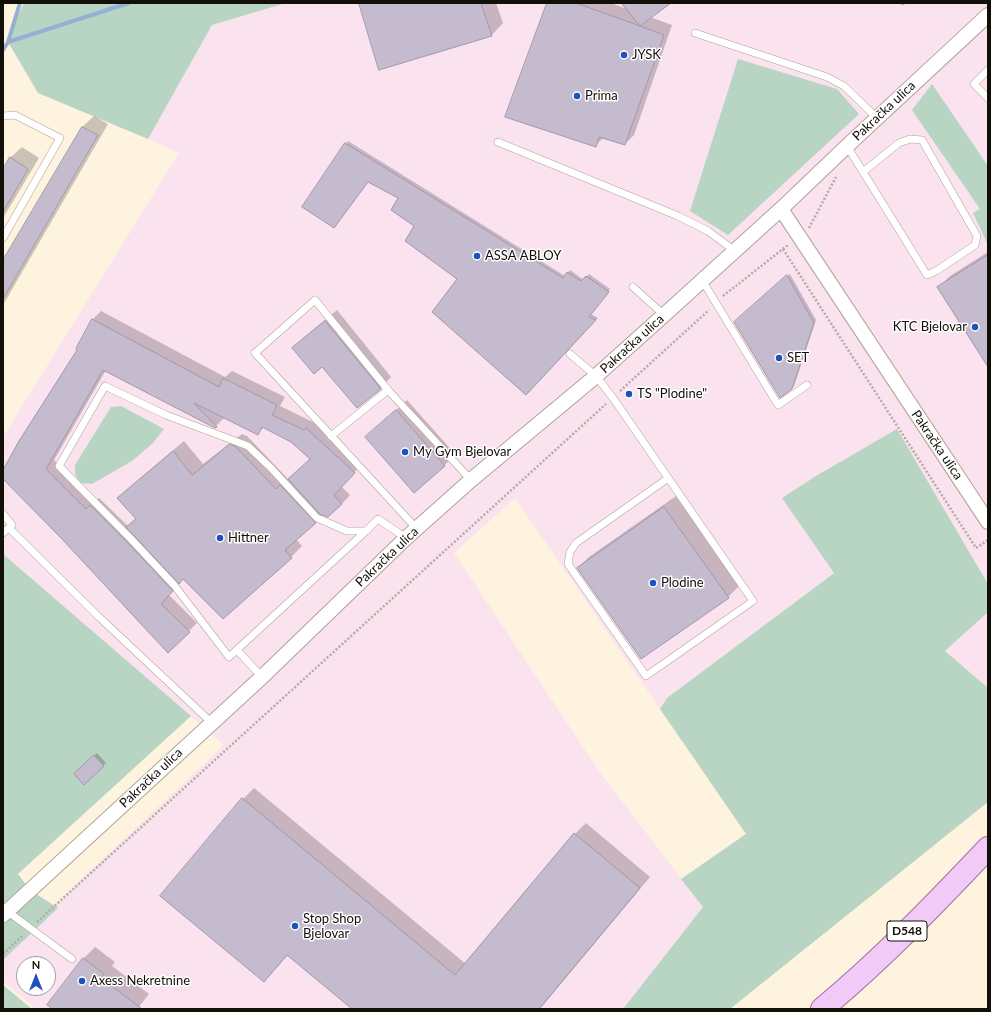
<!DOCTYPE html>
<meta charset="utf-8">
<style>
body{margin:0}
#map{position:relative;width:991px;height:1012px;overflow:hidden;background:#fdf3df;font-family:Lato,sans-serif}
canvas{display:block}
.frame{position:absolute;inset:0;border:4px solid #120e08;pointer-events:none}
.north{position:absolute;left:16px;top:956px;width:40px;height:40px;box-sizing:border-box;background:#fff;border:1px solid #a09f9c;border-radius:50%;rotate:0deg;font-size:11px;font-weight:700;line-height:16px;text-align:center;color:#120e08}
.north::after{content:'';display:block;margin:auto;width:14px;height:18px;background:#1c51be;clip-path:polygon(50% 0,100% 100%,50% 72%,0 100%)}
</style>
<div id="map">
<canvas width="991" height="1012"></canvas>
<div class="frame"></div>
<div class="north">N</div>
</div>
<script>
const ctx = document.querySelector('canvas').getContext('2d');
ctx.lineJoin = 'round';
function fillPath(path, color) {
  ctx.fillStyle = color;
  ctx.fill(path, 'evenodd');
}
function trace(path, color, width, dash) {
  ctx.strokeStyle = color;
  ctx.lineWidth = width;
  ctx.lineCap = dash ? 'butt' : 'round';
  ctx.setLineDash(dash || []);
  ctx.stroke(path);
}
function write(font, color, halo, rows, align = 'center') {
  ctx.font = font + ' Lato,sans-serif';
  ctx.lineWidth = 3;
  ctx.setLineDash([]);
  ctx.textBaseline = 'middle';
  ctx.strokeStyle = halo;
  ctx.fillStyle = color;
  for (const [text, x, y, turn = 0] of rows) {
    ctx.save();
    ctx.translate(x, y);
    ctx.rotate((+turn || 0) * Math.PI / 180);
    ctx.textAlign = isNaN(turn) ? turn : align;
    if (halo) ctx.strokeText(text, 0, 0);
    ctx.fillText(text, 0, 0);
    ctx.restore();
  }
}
const commercial = new Path2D(`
 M286 3H988V584L897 429 834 572 667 698 660 709 515 498 454 553 601 774 703 907 623 1009H36L3 981V953L224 745 3 554V437L179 153 148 139 212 25ZM24 964H48V988H24Z
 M988 612V688L945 651Z`);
const green = new Path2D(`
 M24 3H286L212 25 148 139 38 93 8 42 13 26Z
 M738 59 837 89 859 114 728 235 690 211Z
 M932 84 988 166V245L973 213 980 209 912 110Z
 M121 406 164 429 152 444 132 461 92 484 80 483 75 474V465L111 407Z
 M897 429 988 584V612L945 651 988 688V802L730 1009H623L703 907 681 879 746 834 660 709 667 698 834 573 782 498 816 476Z
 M3 554 191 716 18 874 30 890 58 908 3 960Z
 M3 985 32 1009H3Z`);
const shadow = new Path2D(`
 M360 3H496L503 23 492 35 379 68Z
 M548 3H611L627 9 622 3H669L650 17 672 25 634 135 625 144 604 137 595 146Z
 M900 3H907L902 6Z
 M94 116 108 124 3 305V262L82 127Z
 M348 141 565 276 570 270 584 280 589 274 610 289 591 314 598 318 526 394 458 279 416 226 399 198 368 181 334 227 303 207Z
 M22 147 39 158 3 218V171L10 158Z
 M988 252V365L939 287 950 276Z
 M790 274 816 320 794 386 791 388 736 322Z
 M337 310 391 377 380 389 322 365 294 348 305 337Z
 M101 311 225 377 232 371 285 397 280 406 313 422 315 421 362 464 341 486 350 495 342 504 324 514 296 539 302 546 291 557 183 578 169 595 197 623 168 651 62 537 3 477V472L78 350 77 349 93 319ZM106 370 215 427 225 417 258 433 264 427 291 441 311 459 288 479 247 436 242 434 203 464 184 441 130 487 119 498 136 518 128 526 99 498 95 501 54 460Z
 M407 400 455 454 444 466 366 437Z
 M676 496 739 586 728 597 578 568 589 557Z
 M97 753 106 763 84 783 75 774Z
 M254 788 466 964 575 834 586 823 650 877 540 1009H353L288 955 264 981 243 799Z
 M95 947 115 962 112 966 149 994 138 1008 140 1009H55L48 1004 84 958Z`);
const stream = new Path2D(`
 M8 42 20 3
 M3 50 8 42 129 3`);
const building = new Path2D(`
 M359 3H481L492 36 379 70Z
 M547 3H576L640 26 621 3H671L640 26 664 35 625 145 599 137 596 147 505 117Z
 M82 127 98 135 3 299V260Z
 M345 143 563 278 567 272 581 281 586 276 609 292 589 317 596 320 526 395 432 312 457 279 405 241 414 226 391 210 398 198 368 182 334 228 302 207Z
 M10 157 28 169 3 212V169Z
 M988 255V367L937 287Z
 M787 275 814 323 792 389 780 398 734 322Z
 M92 319 219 387 223 378 277 405 272 415 304 430 306 428 355 473 334 495 342 504 328 517 320 514 288 479 310 459 291 442 262 427 258 435 194 403 217 427 215 428 103 370 46 469 86 509 90 505 127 542 173 591 161 604 190 632 168 653 61 538 3 479V470L19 441 77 350 76 349Z
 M325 321 381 389 357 408 322 367 314 374 292 348Z
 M396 410 445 466 414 493 365 437Z
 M230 444 236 447 276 489 280 485 316 523 285 550 292 558 223 619 183 579 179 584 126 527 136 519 117 498 173 451 192 475Z
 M664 507 729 598 641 659 577 568Z
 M94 755 104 766 84 785 74 774Z
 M242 798 455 975 574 833 640 888 539 1009H352L287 955 264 982 160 896Z
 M83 958 104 974 101 978 142 1009H53L47 1005Z`);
const path = new Path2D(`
 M809 228 836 177
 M783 249 976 548 988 540
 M723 296 788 245
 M620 391 709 310
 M37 922 606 404
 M3 954 23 935`);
const service = new Path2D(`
 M695 33 827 77 844 86 877 118
 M988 70 974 84 988 98
 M3 116 15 115 60 138 3 238
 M498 142 678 216 708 231 735 251
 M847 146 927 275 936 271 975 245 977 236 922 140 910 139 899 143 863 172
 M702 280 778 405 807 385
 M633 287 664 315
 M570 354 596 376 613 398 753 601 646 676 568 564 570 552 576 543 667 479
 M331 436 388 390
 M3 514 12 525 3 533
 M9 528 99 617 212 723
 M417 529 255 353 315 300 388 390 471 480
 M366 531H347L317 518 271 468 248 446 166 415 105 386 59 466 131 539 174 585 229 657 366 531 378 519 406 538
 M237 650 262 677
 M7 911 72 959`);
const minor = new Path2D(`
 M781 209 988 522
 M3 915 262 677 406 538 471 480 596 376 664 315 781 209 847 146 988 15`);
const primary = new Path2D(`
 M822 1009C881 960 935 904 988 848`);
const markers = [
 [624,55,4,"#1c51be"],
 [577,96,4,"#1c51be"],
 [477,256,4,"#1c51be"],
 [975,327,4,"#1c51be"],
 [779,358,4,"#1c51be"],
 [629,394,4,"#1c51be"],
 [405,452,4,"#1c51be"],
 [220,538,4,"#1c51be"],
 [653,583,4,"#1c51be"],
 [295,926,4,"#1c51be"],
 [82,981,4,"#1c51be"]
];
const shields = [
 [907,931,40]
];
const shieldNames = [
 ["D548",907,931]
];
const poiNames = [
 ["JYSK",632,55],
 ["Prima",585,96],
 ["ASSA ABLOY",485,256],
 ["KTC Bjelovar",967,327,"right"],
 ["SET",787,358],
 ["TS \"Plodine\"",637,394],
 ["My Gym Bjelovar",413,452],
 ["Hittner",228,538],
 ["Plodine",661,583],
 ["Stop Shop",303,919],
 ["Bjelovar",303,934],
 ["Axess Nekretnine",90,981]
];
const streetNames = [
 ["Pakračka ulica",884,111,-43],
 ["Pakračka ulica",632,344,-42],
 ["Pakračka ulica",937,445,56],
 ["Pakračka ulica",387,557,-43],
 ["Pakračka ulica",151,778,-43]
];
fillPath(commercial, '#fae2ef');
fillPath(green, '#b8d4c3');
fillPath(shadow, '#0003');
trace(stream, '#94b0d5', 4);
fillPath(building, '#c5bbce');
trace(building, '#a298ab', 1);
trace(service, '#aea592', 8);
trace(minor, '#aea592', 16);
trace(primary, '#9e71a1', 24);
trace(path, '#b4ac9d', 2.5, [2, 2]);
trace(service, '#fff', 7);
trace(minor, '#fff', 14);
trace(primary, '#f2caf8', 22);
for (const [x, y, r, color] of markers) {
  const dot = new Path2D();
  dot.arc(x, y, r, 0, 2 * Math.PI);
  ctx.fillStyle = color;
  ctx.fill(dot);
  trace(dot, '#fff', 1.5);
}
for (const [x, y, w] of shields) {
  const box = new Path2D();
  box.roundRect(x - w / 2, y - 10, w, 20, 3);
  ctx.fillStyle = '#fff';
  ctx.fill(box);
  trace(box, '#120e08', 1);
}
write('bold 12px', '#120e08', null, shieldNames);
write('13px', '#120e08', '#fff', poiNames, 'left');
write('13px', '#120e08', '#fff', streetNames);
</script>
